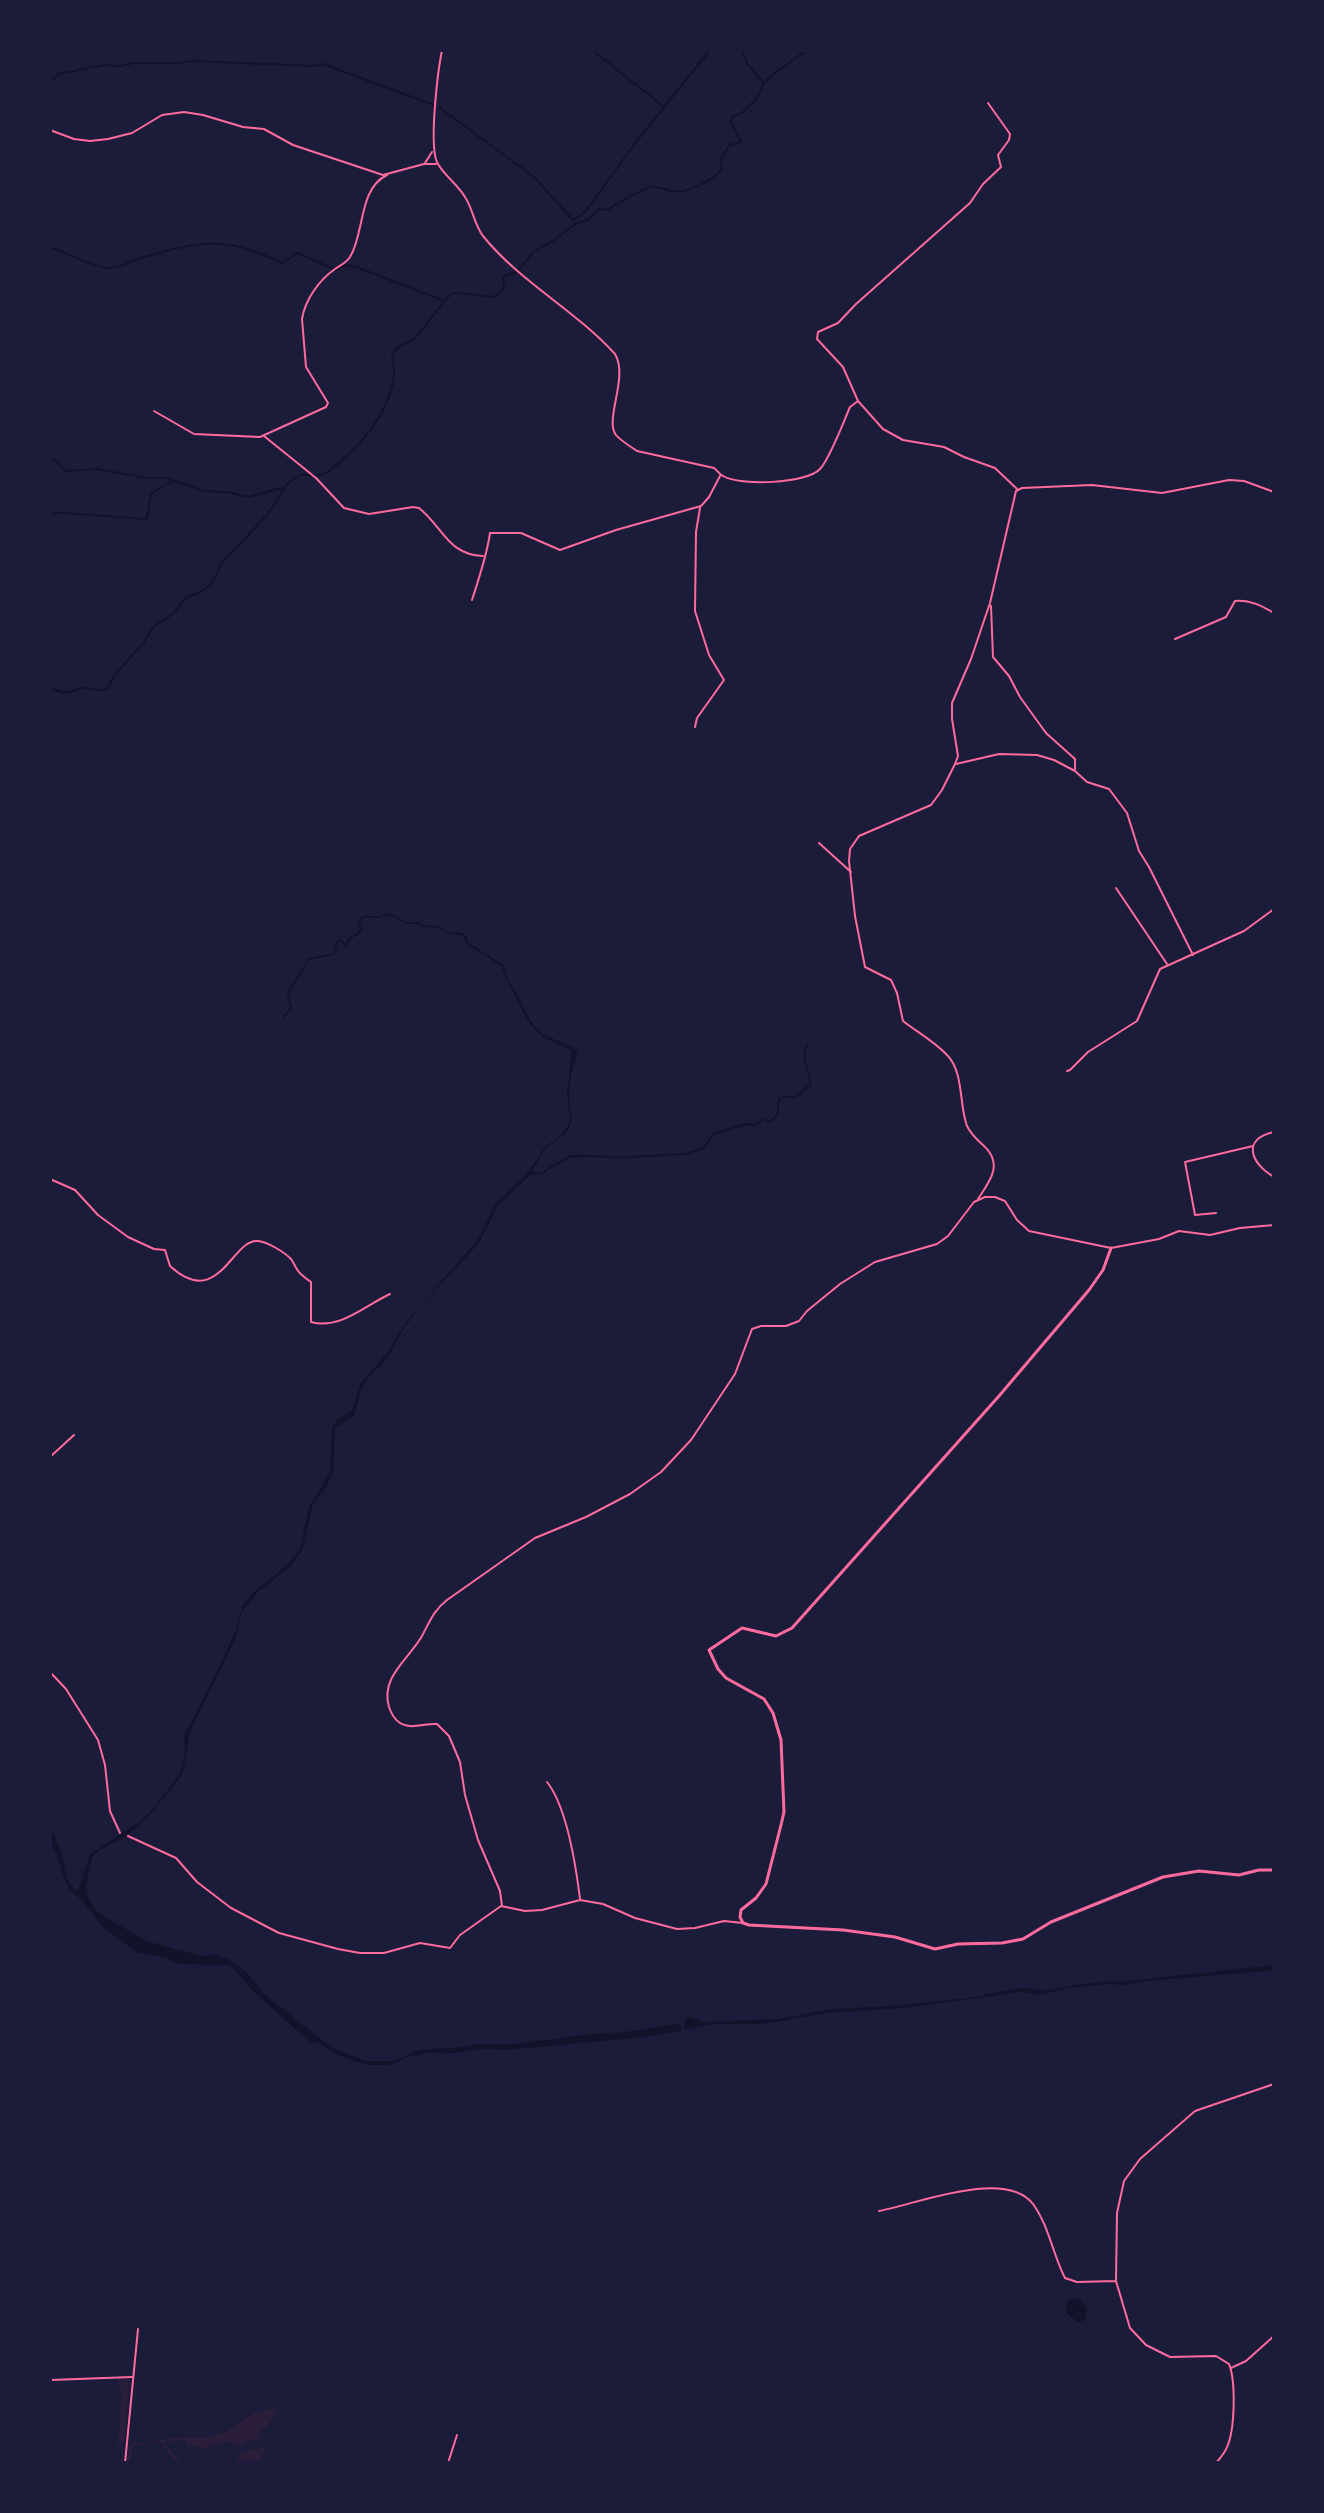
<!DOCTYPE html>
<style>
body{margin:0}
#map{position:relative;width:1324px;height:2513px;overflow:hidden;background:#1b1b3a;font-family:Figtree,sans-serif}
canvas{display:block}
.frame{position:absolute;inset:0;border:52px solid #1b1b3a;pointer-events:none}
</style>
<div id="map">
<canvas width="1324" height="2513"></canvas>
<div class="frame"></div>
</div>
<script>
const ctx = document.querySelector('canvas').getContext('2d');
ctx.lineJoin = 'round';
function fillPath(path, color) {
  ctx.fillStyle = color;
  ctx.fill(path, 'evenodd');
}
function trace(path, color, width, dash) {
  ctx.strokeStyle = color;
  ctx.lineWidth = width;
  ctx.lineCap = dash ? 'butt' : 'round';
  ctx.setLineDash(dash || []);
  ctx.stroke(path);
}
const green = new Path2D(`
 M116 2378 127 2379 129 2384 124 2443 118 2444 122 2392Z
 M270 2409H278V2411L266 2428 260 2431 262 2438 244 2442 237 2447 230 2441 208 2446 207 2448 186 2445 185 2440 163 2442 182 2463H176L160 2441 133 2446 130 2463H127L129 2447 133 2444 173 2438 211 2437 227 2431 253 2413Z
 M264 2447 265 2450 259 2463H234L241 2453Z`);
const water = new Path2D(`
 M505 977C519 991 523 1010 534 1026 545 1040 566 1040 578 1052L571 1074 569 1097 572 1120 567 1132 543 1151 530 1175 498 1205 479 1243 419 1307 403 1330 387 1359 367 1379 360 1393 354 1416 335 1428 333 1474 326 1487 313 1504 302 1550 290 1567 259 1591 242 1611 234 1642 190 1731 184 1768 179 1779 148 1817 125 1837 98 1851 92 1857 86 1887 89 1900 97 1912 146 1941 201 1956 215 1955 230 1960 247 1973 264 1994 332 2048 365 2061H393L419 2050 465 2047 477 2044H514L592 2034 625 2032 681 2023V2029L679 2031 644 2037 505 2050 483 2049 454 2053H429L407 2057 390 2065H368L345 2058 330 2051 322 2044 311 2042 304 2037 254 1992 234 1969 229 1965 177 1964 167 1958 136 1952 102 1926 83 1901 69 1889 64 1878 56 1852 50 1846V1824C54 1834 59 1845 62 1855 66 1869 64 1882 78 1891L90 1854 142 1820 154 1808 179 1775 185 1753 184 1736 222 1661 235 1632 242 1607 252 1594 288 1564 300 1549 309 1507 330 1472 332 1427 337 1420 352 1411 360 1384 388 1352 406 1322 479 1238 495 1204 527 1174 544 1148 561 1135 567 1127 570 1118 567 1092 572 1050C561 1045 547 1041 537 1032 523 1019 517 994 505 977Z
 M1274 1965V1970L1270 1971 1146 1981 1126 1985 1108 1984 1063 1989 1041 1995 1022 1992 903 2008 826 2013 763 2024H712L685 2030 684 2022 688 2017 705 2022 778 2019 832 2009 890 2006 970 1998 1018 1988 1046 1990 1096 1982 1129 1981Z
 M1073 2298 1080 2300 1087 2308 1085 2320 1078 2322 1066 2313 1067 2301Z`);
const stream = new Path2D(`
 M592 50 663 106
 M742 50 748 65 763 82
 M50 83 58 74 104 65 122 66 133 63H177L192 61 314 66 323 64 434 105
 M440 108 534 177 573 220
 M573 220 585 212 636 142 710 50
 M50 247C64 252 96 268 109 268 121 269 132 260 144 257 205 240 223 236 282 263L298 253 333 269
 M336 270 346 265 359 268 442 300
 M519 270 533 252 554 240 577 223 588 220 599 209 609 210 613 206C625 200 641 189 653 187 661 186 665 190 672 191 687 194 712 181 722 169L720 160 730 144 733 145 741 142 731 123 732 117 743 112 757 98 764 83 772 75 807 50
 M50 457 66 471 97 469 146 478H167L203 491 227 492 248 497 285 487
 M50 512 147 519C152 488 145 497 173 481
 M50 688C76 699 71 686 88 688 97 689 99 692 108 688L115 674 142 645 153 627 174 613 186 597 199 593 212 583 222 563 267 515 289 482 300 475H320L328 472C359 447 388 417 394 376 396 368 389 359 394 352 398 345 409 343 415 338 428 325 437 307 451 294L456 293 495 297 504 289 503 277 516 272
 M284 1017 291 1008 288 993 309 959 334 954 337 942 340 940 346 945 351 937 358 934 361 929 358 921 363 917H379L390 914 406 923H417L423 926 438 927 447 932 461 934 465 936 467 943 503 966 507 980
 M528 1174 541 1173 571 1156 629 1157 685 1154 702 1149 714 1134 746 1124 756 1125 763 1119 768 1122C779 1119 777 1109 779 1100L784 1097H796L810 1085C812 1070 798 1060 808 1044`);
const minor = new Path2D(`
 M442 50C438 70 428 149 438 164 445 176 458 185 465 197 473 209 474 224 483 236 520 282 575 310 615 354 629 377 604 420 616 435 621 441 630 446 637 451L714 468C717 470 719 474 723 476 740 486 806 484 820 469 830 458 843 423 850 407L858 401
 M988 103 1010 134 1009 140 998 155 1001 167 983 184 970 203 856 304 838 323 818 332 817 339 843 367 858 401 883 429 903 440 944 447 964 457 995 468 1017 489
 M50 130 74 139 90 141 108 139 132 133 162 115 184 112 203 115 243 127 264 129 293 145 383 175 424 164H436
 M425 163 432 152
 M154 411 194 434 260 437 326 407 328 403 306 367 302 319C305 300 319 280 335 269 341 265 346 263 350 257 365 233 358 189 387 175
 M264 436 316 478 344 508 369 514 413 507 419 508C443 527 448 555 483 556
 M472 600C479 578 487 555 490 533H521L560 550 616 530 701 506 709 497 720 476
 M991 606 993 657 1009 676 1020 697 1046 733 1075 759V769
 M1175 639 1226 617 1235 601C1249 599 1262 606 1274 613
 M695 727 697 718 724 680 709 655 695 611 696 532 700 508
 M956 764 999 754 1037 755 1054 760 1075 771 1087 782 1109 789 1127 813 1139 851 1149 867 1193 955
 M819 843 851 872
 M1116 888 1167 964
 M1067 1071 1070 1070 1088 1052 1137 1021 1160 969 1244 931 1274 909
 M1274 1132C1241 1139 1251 1164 1274 1177
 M50 1179 75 1190 98 1215 128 1237 154 1249 165 1250 170 1266C219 1311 232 1238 258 1241 268 1242 284 1252 291 1259 295 1264 296 1271 302 1275 305 1278 308 1280 311 1282V1322C340 1330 364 1306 390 1294
 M978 1199C990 1181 1004 1164 983 1145 976 1139 971 1134 967 1126 959 1105 964 1072 947 1055 935 1042 917 1032 903 1021L897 993 891 980 865 967 855 916 849 861 850 849 859 836 931 805 942 790 955 764 958 756 952 719V703L971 659 990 603 1016 491 1022 488 1092 485 1162 493 1229 480 1244 481 1274 492
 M1216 1213 1195 1215 1185 1162 1253 1146
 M50 1457 74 1435
 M50 1672 66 1689 98 1740 105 1765 110 1811 120 1833
 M547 1782C567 1807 576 1867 580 1899
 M128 1836 176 1858 197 1882 231 1908 279 1933 338 1949 360 1953H384L420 1943 450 1948 460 1935 501 1906 525 1911 542 1910 580 1900 603 1904 635 1918 677 1929 695 1928 724 1921 743 1923
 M502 1906 500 1891 478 1840 465 1795 460 1762 449 1736 437 1724C424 1723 411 1730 400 1723 394 1719 391 1713 389 1707 380 1677 409 1659 422 1636 430 1621 434 1610 447 1600L535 1538 586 1517 630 1494 661 1472 691 1440 735 1374 752 1329 761 1326H786L799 1321 807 1311 840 1284 875 1262 937 1244 948 1236 974 1202 985 1197H995L1005 1201 1017 1220 1029 1231 1111 1248 1159 1239 1179 1231 1210 1235 1240 1228 1274 1225
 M879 2211C917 2204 1005 2168 1033 2204 1049 2226 1053 2255 1065 2278L1077 2282 1116 2281 1130 2328 1146 2345 1170 2357 1216 2356 1229 2364C1236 2381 1235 2430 1227 2447 1225 2453 1220 2458 1216 2463
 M1116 2280 1117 2213 1124 2181 1140 2159 1195 2111 1274 2084
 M1231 2368 1246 2361 1274 2336
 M50 2380 132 2377
 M125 2463 138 2329
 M448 2463 457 2435`);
const tertiary = new Path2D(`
 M1111 1248 1103 1270 1089 1290 999 1396 792 1628 776 1636 742 1628 709 1650 718 1669 726 1678 764 1699 773 1713 781 1740 784 1812 781 1825 766 1884 756 1898 741 1910 740 1917 743 1923 749 1925 843 1930 895 1937 935 1949 958 1944 1002 1943 1023 1939 1051 1922 1163 1877 1199 1871 1239 1875 1259 1870H1274`);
fillPath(green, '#2a1e3b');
fillPath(water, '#12122b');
trace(stream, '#12122b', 2);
trace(minor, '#ff6b9d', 2);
trace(tertiary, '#ff6b9d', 3);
</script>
